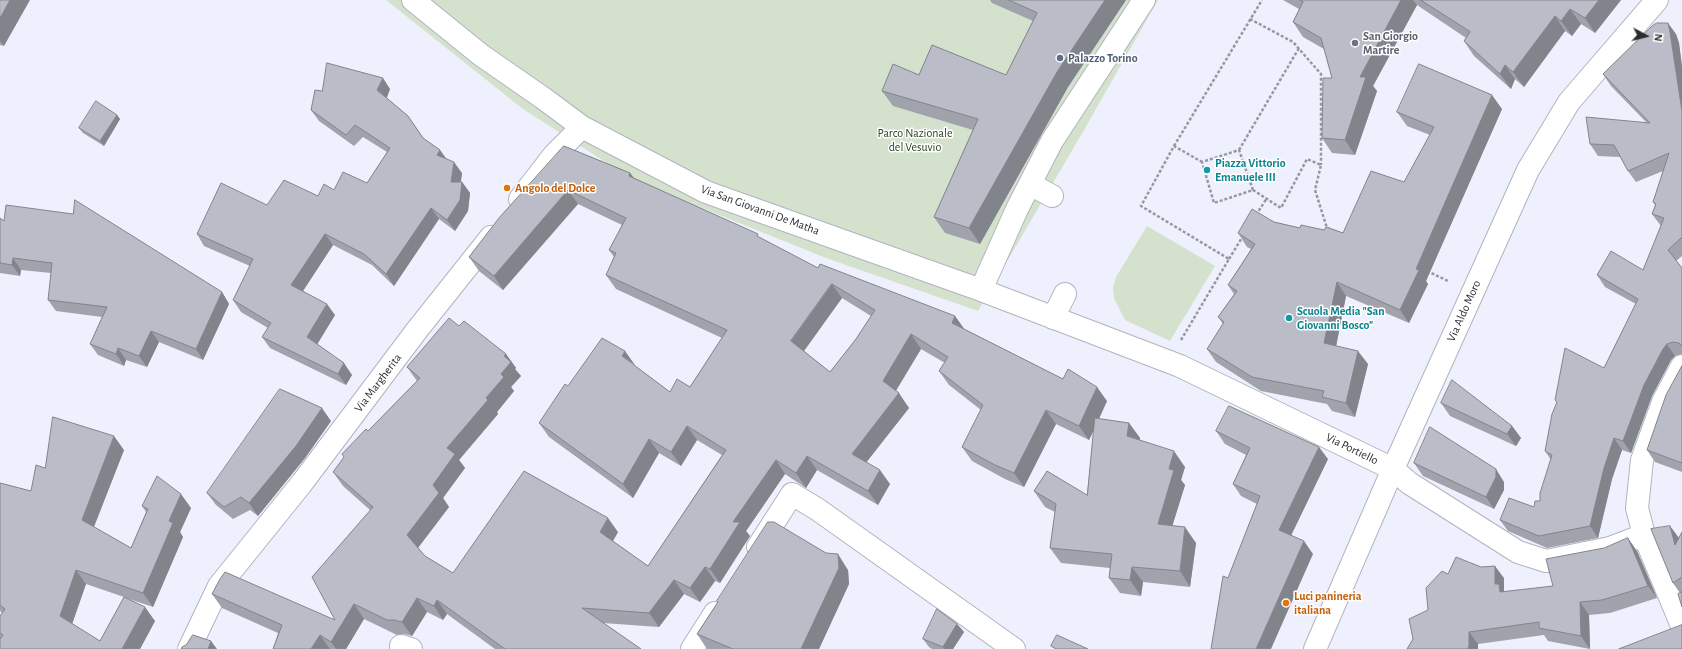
<!DOCTYPE html>
<style>
body{margin:0}
#map{position:relative;width:1682px;height:649px;overflow:hidden;background:#eef1fd;font-family:"Alegreya Sans",sans-serif}
canvas{display:block}
.north{position:absolute;left:1626px;top:16px;width:40px;height:40px;-webkit-text-stroke:3px #fff;paint-order:stroke;rotate:97deg;font-size:11px;font-weight:700;line-height:16px;text-align:center;color:#2b2c30}
.north::after{content:'';display:block;margin:auto;width:14px;height:18px;background:#2b2c30;clip-path:polygon(50% 0,100% 100%,50% 72%,0 100%)}
</style>
<div id="map">
<canvas width="1682" height="649"></canvas>
<div class="north">N</div>
</div>
<script>
const ctx = document.querySelector('canvas').getContext('2d');
ctx.lineJoin = 'round';
function fillPath(path, color) {
  ctx.fillStyle = color;
  ctx.fill(path, 'evenodd');
}
function trace(path, color, width, dash) {
  ctx.strokeStyle = color;
  ctx.lineWidth = width;
  ctx.lineCap = dash ? 'butt' : 'round';
  ctx.setLineDash(dash || []);
  ctx.stroke(path);
}
function write(font, color, halo, rows, align = 'center') {
  ctx.font = font + ' "Alegreya Sans",sans-serif';
  ctx.lineWidth = 3;
  ctx.setLineDash([]);
  ctx.textBaseline = 'middle';
  ctx.strokeStyle = halo;
  ctx.fillStyle = color;
  for (const [text, x, y, turn = 0] of rows) {
    ctx.save();
    ctx.translate(x, y);
    ctx.rotate((+turn || 0) * Math.PI / 180);
    ctx.textAlign = isNaN(turn) ? turn : align;
    if (halo) ctx.strokeText(text, 0, 0);
    ctx.fillText(text, 0, 0);
    ctx.restore();
  }
}
const green = new Path2D(`
 M386 0H1158L1084 130 978 311 826 258 635 181 523 109Z
 M1147 226 1215 266 1170 341 1125 320 1114 298 1113 287 1116 277Z`);
const path = new Path2D(`
 M1250 19 1293 42 1321 74V165
 M1174 146 1262 0
 M1239 150 1299 48
 M1253 190 1239 150 1202 162 1214 203 1253 190 1281 208 1307 159 1321 165 1315 190 1327 228 1346 235
 M1256 215 1267 198
 M1229 259 1243 236
 M1427 271 1448 281
 M1181 340 1229 259 1141 206 1174 146 1202 162`);
const minor = new Path2D(`
 M413 0 481 55 543 98 582 127 706 192 981 290 1180 366 1393 469 1409 483 1518 552 1546 561 1610 548 1644 535
 M1030 184 1052 196
 M520 199 554 155 582 127
 M981 290 1017 209 1052 141 1144 0
 M1053 318 1065 294
 M1682 366 1663 402 1642 460 1637 508 1644 535 1682 626
 M758 547 792 494 817 509 1014 649
 M401 646 411 649
 M189 649 219 586 302 483 417 330 491 237
 M692 649 715 613
 M1315 649 1393 469 1528 170 1569 102 1657 0`);
const wall = new Path2D(`
 M0 0 4 46 0 45Z
 M990 0H1126L1068 87 980 244 945 233 934 217 973 130 893 106 882 91 919 75H1006L1033 21 992 3Z
 M1283 0H1621L1595 33 1581 24 1572 36 1565 31 1524 87 1515 79 1511 89 1474 56 1464 41 1466 38 1417 5 1373 86 1377 91 1355 155 1332 153 1322 138 1332 78 1324 49 1303 37 1293 22 1299 9Z
 M1676 34 1679 43 1682 67V256L1676 261 1682 268V354L1675 356 1671 360 1652 396 1631 453 1622 450 1612 479 1598 538 1547 548 1508 531 1500 520 1534 507 1540 501 1551 460 1545 451 1557 403 1555 400 1604 368 1636 304 1605 287 1597 275 1643 270 1661 226 1652 214 1655 205 1653 202 1663 171 1636 182 1628 171 1620 157 1598 156 1590 144 1647 123 1611 86 1603 74Z
 M390 89 387 98 408 116 424 139 440 150 445 158 462 173 461 182H462L470 193 468 211 455 231 439 219 394 286 372 265 333 245 303 291 335 315 317 344 352 375 346 385 270 348 262 337 268 328 241 312 233 300 250 266 204 246 197 234 267 205 318 196 334 190 367 183 387 152 363 137 354 146 319 121 311 110 322 91Z
 M1502 109 1426 281 1428 284 1409 323 1346 296 1336 346 1368 364 1355 417 1332 411 1327 404 1261 391 1216 362 1207 349 1223 324 1218 317 1234 294 1228 285 1251 249 1247 247 1238 233 1274 222 1300 228 1343 233 1404 182 1430 135 1407 126 1397 112Z
 M117 115 120 119 104 146 83 133 79 128Z
 M564 146 630 173 634 178 760 238 818 268 955 316 964 329 1063 379 1107 401 1099 419 1129 423 1140 438 1139 440 1185 467 1181 480 1185 485 1172 526 1196 543 1190 587 1143 582 1141 596 1120 593 1109 578 1110 568 1061 563 1050 548 1055 512 1045 507 1034 491 1087 495 1094 430 1089 440 1056 424 1024 487 1005 479 972 461 962 447 981 410 949 385 939 371 945 363 921 349 896 391 909 408 866 462 890 484 878 505 817 470 806 488 785 474 746 531 750 536 720 583 715 581 700 602 684 594 659 627 603 623 641 649H495L447 614 443 620 427 612 412 636 404 634 397 635 364 619 346 649H273L278 633 222 608 212 594 335 620 370 510 343 486 333 472 368 431 417 381 407 367 459 326 506 354 516 368 515 369 521 376 511 387 514 391 497 412 498 414 459 460 465 468 443 498 449 507 418 548 425 556 453 573 618 532 613 541 648 566 722 455 697 440 681 466 659 453 633 498 549 437 539 423 568 386 635 366 670 392 690 387 722 338 616 289 606 275 614 257 609 250 622 225 578 204 503 290 479 271 469 257ZM842 298 871 316 856 339 830 372 804 351Z
 M0 218 4 221 222 292 229 304 203 360 159 342 147 367 126 360 124 366 98 355 90 344 102 317 56 311 48 300 51 273 21 270 20 276 0 273Z
 M1682 366V472L1655 462 1647 450Z
 M1441 403 1512 426 1521 438 1516 446 1450 416Z
 M331 421 305 458 258 516 250 510 233 519 216 505 207 493Z
 M1216 431 1328 459 1291 535 1313 554 1228 578 1257 504 1241 496 1233 484 1246 455 1225 444Z
 M124 450 94 527 131 548 146 512 142 506 191 508 180 532 183 537 153 607 126 598 155 621 140 649H0V616L2 613 0 611V483L31 491 45 468ZM86 584 124 597 100 641 72 624Z
 M1414 463 1504 482V490L1494 509 1423 476Z
 M1670 526 1679 538 1682 532V607L1680 593 1673 583Z
 M1637 551 1657 598 1610 613 1589 615 1590 649 1548 641 1544 635 1478 644V649H1407L1413 639 1428 610 1448 574 1504 578V592L1553 586Z
 M848 570 849 584 819 649H707L697 634 718 602 717 601Z
 M957 624 964 632 953 649H932L929 647 923 639Z`);
const shadedWall = new Path2D(`
 M10 0H30L4 46 0 41V18Z
 M1105 0H1126L1068 87 980 244 969 228 1057 72Z
 M1401 0H1413L1417 5 1373 86 1377 91 1355 155 1345 140 1360 77Z
 M1599 0H1621L1595 33 1585 18Z
 M1570 9 1581 24 1572 36 1561 21Z
 M1555 16 1565 31 1524 87 1513 72Z
 M1668 23 1676 34 1679 43 1682 67V111Z
 M1505 65 1515 79 1511 89 1500 74Z
 M383 78 390 89 385 101 377 90Z
 M1492 95 1502 109 1426 281 1428 284 1409 323 1400 310 1416 269Z
 M117 115 120 119 104 146 100 141Z
 M440 150 448 161 437 155Z
 M454 162 462 173 459 193 451 182Z
 M630 173 640 187 629 176Z
 M462 182 470 193 468 211 455 231 447 220Z
 M568 190 578 204 503 290 494 276Z
 M431 208 439 219 394 286 386 274Z
 M325 234 333 245 299 297 291 285Z
 M13 258 21 270 20 276 12 265Z
 M1337 282 1346 296 1334 357 1324 343Z
 M832 284 842 298 801 355 791 341Z
 M222 292 229 304 203 360 196 349Z
 M327 304 335 315 315 348 307 337Z
 M955 316 965 330 952 323Z
 M151 331 159 342 147 367 139 356Z
 M911 334 921 349 893 395 883 381Z
 M1667 344 1675 356 1671 360 1652 396 1631 453 1623 441 1644 385 1663 349Z
 M118 348 126 360 124 366 116 354Z
 M625 351 635 365 622 356Z
 M1358 351 1368 364 1355 417 1346 403Z
 M506 354 516 368 515 369 521 376 511 387 514 391 497 412 498 414 459 460 465 468 443 498 449 507 417 549 407 535 433 485 447 448 486 398 501 374 504 356Z
 M344 363 352 375 346 385 338 374Z
 M1097 387 1107 401 1089 440 1079 426Z
 M899 393 909 408 862 468 852 454Z
 M322 408 331 421 305 458 258 516 249 503Z
 M1046 410 1056 424 1024 487 1014 473Z
 M1129 423 1140 438 1138 451 1127 436Z
 M687 426 697 440 681 466 671 452Z
 M1512 426 1521 438 1516 446 1507 434Z
 M114 436 124 450 91 534 82 520Z
 M1614 438 1622 450 1612 479 1598 538 1590 526 1604 468Z
 M649 439 659 453 633 498 623 484Z
 M1319 447 1328 459 1288 542 1279 530Z
 M1174 451 1185 467 1181 480 1185 485 1168 540 1158 524 1169 469Z
 M807 456 817 470 806 488 796 473Z
 M776 460 785 474 746 531 750 536 720 583 710 569 733 522Z
 M1496 469 1504 482V490L1494 509 1486 497Z
 M880 470 890 484 878 505 868 491Z
 M181 494 191 508 180 532 183 537 153 607 143 593 169 521Z
 M608 518 618 532 610 546 600 532Z
 M1670 526 1681 541 1675 545Z
 M1185 527 1196 543 1190 587 1180 571Z
 M1628 538 1637 551 1657 598 1648 586Z
 M1304 541 1313 554 1271 649H1256Z
 M838 554 848 570 849 584 819 649H801Z
 M1495 566 1504 578V591L1508 597 1500 592 1495 584Z
 M705 567 715 581 700 602 690 588Z
 M1132 567 1143 582 1141 596 1130 580Z
 M76 570 86 584 70 630 60 616Z
 M674 580 684 594 659 627 649 613Z
 M417 598 427 612 412 636 402 622Z
 M437 600 447 614 443 620 434 606Z
 M1580 602 1589 615 1590 649 1581 636Z
 M354 604 364 619 346 649H336L331 642Z
 M145 607 155 621 140 649H122Z
 M957 624 964 632 953 649H944L943 647Z
 M1469 632 1478 644V649H1468Z
 M320 635 330 649H311Z
 M211 641 217 649H208Z`);
const building = new Path2D(`
 M0 0H10L0 18Z
 M1009 0H1105L1057 72 969 228 934 217 978 119 882 91 893 64 919 75 932 45 1006 75 1037 13Z
 M1300 0H1401L1360 77H1366L1345 140 1322 138 1323 78H1332L1321 38 1293 22 1303 2Z
 M1421 0H1599L1585 18 1570 9 1561 21 1555 16 1513 72 1505 65 1500 74 1464 41 1470 32Z
 M1657 23H1668L1670 32 1682 111V239L1681 238 1668 250 1682 268V346L1679 343 1673 342 1667 344 1663 349 1644 385 1623 441 1614 438 1604 468 1590 526 1539 536 1500 520 1509 498 1534 507 1535 501H1540V493L1552 455 1545 451 1552 414 1557 402 1555 400 1565 348 1604 368 1638 299 1597 275 1611 251 1643 270 1664 218 1652 214 1656 204 1653 202 1669 153 1628 171 1614 145 1590 144 1586 117 1650 123 1603 74 1652 26Z
 M327 63 383 78 377 90 408 116 423 138 440 150 437 155 454 162 451 182H462L460 200 447 220 431 208 386 274 364 254 325 234 291 285 327 304 307 337 344 363 338 374 262 337 271 323 233 300 253 259 197 234 221 183 267 205 284 180 318 196 324 184 334 190 343 172 367 183 390 148 355 125 346 135 311 110 315 90 322 91Z
 M1419 64 1492 95 1416 269 1419 270 1400 310 1337 282 1324 343 1358 351 1346 403 1322 397 1324 391 1252 377 1207 349 1224 322 1218 317 1237 291 1228 285 1255 244 1238 233 1252 209 1274 222 1300 228 1301 225 1324 230 1326 227 1343 233 1371 171 1404 182 1434 127 1397 112Z
 M96 101 117 115 100 141 79 128Z
 M564 146 630 173 629 176 758 234 757 236 818 268 820 264 955 316 952 323 1063 379 1068 369 1097 387 1079 426 1046 410 1014 473 995 465 962 447 983 405 939 371 948 357 911 334 883 381 899 393 852 454 880 470 868 491 807 456 796 473 776 460 733 522H740L710 569 705 567 690 588 674 580 649 613 582 608 641 649H505L437 600 434 606 417 598 402 622 394 620H387L354 604 331 642 320 635 311 649H273L282 625 212 594 220 579 225 572 335 620 312 577 373 507 333 472 344 457 342 454 366 429 368 431 420 378 407 367 449 318 459 326 464 321 506 354 504 356 511 362 501 374 504 377 486 398 488 400 447 448 455 454 433 485 439 493 407 535 425 556 453 573 524 471 608 518 600 532 648 566 726 450 687 426 671 452 649 439 623 484 539 423 565 384 568 386 602 338 625 351 622 356 670 392 677 379 690 387 727 330 606 275 616 253 609 250 626 218 568 190 494 276 469 257 499 218ZM832 284 875 310 856 339 830 372 791 341Z
 M75 200 222 292 196 349 151 331 139 356 118 348 116 354 90 344 107 307 48 300 52 263 13 258 12 265 0 263V218L4 221 6 205 73 214Z
 M1682 366V463L1647 450 1666 395Z
 M1452 380 1512 426 1507 434 1441 403Z
 M280 389 322 408 296 446 249 503 241 497 224 507 207 493Z
 M1229 406 1319 447 1279 530 1304 541 1256 649H1211L1223 576 1228 578 1260 496 1233 484 1250 448 1216 431Z
 M53 417 114 436 82 520 131 548 148 509 142 506 157 476 181 494 169 521 173 523 143 593 76 570 60 616 100 641 124 597 145 607 122 649H0V639L3 635 0 633V616L5 609 0 605V483L31 491 36 465 45 468Z
 M1095 418 1129 423 1127 436 1174 451 1169 469 1174 470 1158 524 1185 527 1180 571 1132 567 1130 580 1109 578 1112 554 1050 548 1056 504 1034 491 1047 471 1087 495Z
 M1430 427 1496 469V477L1486 497 1414 463Z
 M768 522H774L826 553 838 554 839 568 801 649H733L697 634 718 602 717 601Z
 M1670 526 1675 545 1682 532V577L1673 583 1651 529Z
 M1628 538 1648 586 1602 600 1580 602 1581 636 1539 628V622L1469 632V646L1468 649H1407L1413 639 1409 619 1428 610 1426 588 1442 571 1448 574 1456 557 1481 567 1495 566V584H1499L1500 592 1553 586 1546 559 1604 548Z
 M1682 592V607L1678 594Z
 M937 609 957 624 943 647 923 639Z
 M1682 625V649H1619Z
 M193 635 211 641 208 649H181L182 647 186 645Z
 M1057 635 1088 649H1056L1051 646Z`);
const markers = [
 [1355,43,4,"#6b7280"],
 [1060,58,4,"#5c6f8a"],
 [1207,170,4,"#0f9aa8"],
 [507,188,4,"#e8710a"],
 [1289,318,4,"#0f9aa8"],
 [1286,603,4,"#e8710a"]
];
const worshipNames = [
 ["San Giorgio",1363,36],
 ["Martire",1363,50]
];
const serviceNames = [
 ["Palazzo Torino",1068,58]
];
const parkNames = [
 ["Parco Nazionale",915,133],
 ["del Vesuvio",915,147]
];
const cultureNames = [
 ["Piazza Vittorio",1215,163],
 ["Emanuele III",1215,177],
 ["Scuola Media \"San",1297,311],
 ["Giovanni Bosco\"",1297,325]
];
const foodNames = [
 ["Angolo del Dolce",515,188],
 ["Luci panineria",1294,596],
 ["italiana",1294,610]
];
const streetNames = [
 ["Via San Giovanni De Matha",760,210,20],
 ["Via Aldo Moro",1464,311,-66],
 ["Via Margherita",378,383,-53],
 ["Via Portiello",1352,449,26]
];
fillPath(green, '#d3e1cd');
trace(minor, '#b1b4bf', 24);
trace(path, '#9698a0', 2.5, [3, 2]);
trace(minor, '#fff', 22);
fillPath(wall, '#a0a3ac');
fillPath(shadedWall, '#82848c');
fillPath(building, '#babdc8');
trace(building, '#82848c', 1);
for (const [x, y, r, color] of markers) {
  const dot = new Path2D();
  dot.arc(x, y, r, 0, 2 * Math.PI);
  ctx.fillStyle = color;
  ctx.fill(dot);
  trace(dot, '#fff', 1.5);
}
write('bold 12px', '#5b616d', '#fff', worshipNames, 'left');
write('bold 12px', '#4e5e75', '#fff', serviceNames, 'left');
write('12px', '#27421b', '#fff', parkNames);
write('bold 12px', '#0d838f', '#fff', cultureNames, 'left');
write('bold 12px', '#c56008', '#fff', foodNames, 'left');
write('12px', '#2b2c30', '#fff', streetNames);
</script>
